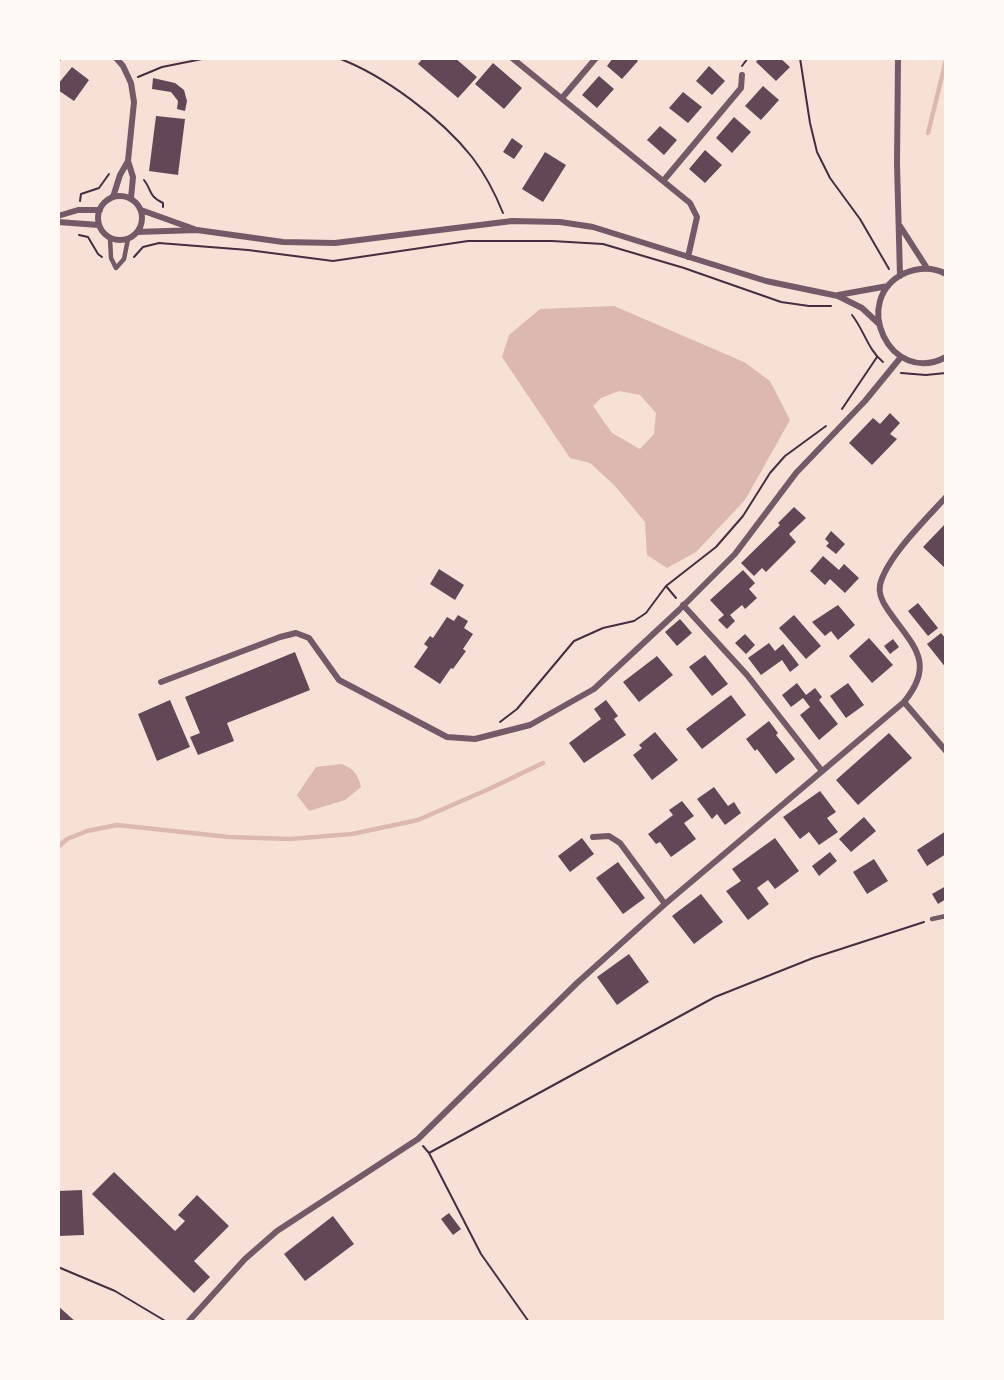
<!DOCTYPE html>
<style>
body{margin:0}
#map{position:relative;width:1004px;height:1380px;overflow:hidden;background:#f7e1d7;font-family:Poppins,sans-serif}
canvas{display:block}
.frame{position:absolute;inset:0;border:60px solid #fffaf5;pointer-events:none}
</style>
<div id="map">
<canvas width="1004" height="1380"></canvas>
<div class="frame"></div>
</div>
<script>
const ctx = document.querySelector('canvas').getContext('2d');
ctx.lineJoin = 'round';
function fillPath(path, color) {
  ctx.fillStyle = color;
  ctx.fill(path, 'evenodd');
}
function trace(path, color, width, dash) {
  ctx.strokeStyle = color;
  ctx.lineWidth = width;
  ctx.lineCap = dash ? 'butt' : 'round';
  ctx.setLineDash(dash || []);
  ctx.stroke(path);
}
const water = new Path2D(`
 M614 306 744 362 770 381 790 420 745 500 696 552 667 568 647 555 645 522 614 485 590 463 570 458 502 357 509 335 540 309ZM619 391 640 395 656 413 654 434 640 449 612 433 593 406 601 398Z
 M341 764C353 768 358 774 361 787L345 800 309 811 297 795 316 767Z`);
const stream = new Path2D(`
 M928 133 946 60
 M58 847 67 839 87 831 117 825 229 837 290 839 352 834 418 820 489 789 543 763`);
const building = new Path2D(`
 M423 58H455L477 77 458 98 418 64Z
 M613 58H635L638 61 622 79 607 66Z
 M759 58H780L790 67 776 81 756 62Z
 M493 63 522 88 504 109 475 84Z
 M709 66 725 81 712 95 696 81Z
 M72 67 89 80 74 101 58 90V84Z
 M599 76 614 89 597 108 582 95Z
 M153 78 175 83 184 90 187 101 185 111 177 109 178 101 171 92 152 89Z
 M763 86 779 100 761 120 745 106Z
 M683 92 702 107 688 123 669 108Z
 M156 116 185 119 178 175 149 171Z
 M734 117 751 132 732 153 716 138Z
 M660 126 677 140 664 155 647 140Z
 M512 138 523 146 514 159 503 152Z
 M705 150 722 165 705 183 689 169Z
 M545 152 566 165 543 202 522 189Z
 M890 413 900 423 890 434 897 439 872 465 849 443 873 418 880 424Z
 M794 507 806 518 789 534 796 542 766 572 762 568 754 576 741 563 780 525 778 523Z
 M946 523V569L923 547Z
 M831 531 845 544 836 554 826 546 829 543 825 539Z
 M823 556 839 570 844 564 859 578 845 593 830 579 825 585 810 571Z
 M439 569 464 585 455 600 430 584Z
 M743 570 755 583 749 589 757 598 745 609 742 605 730 615 735 621 727 629 718 620 724 615 710 600Z
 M918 603 938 628 928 636 908 611Z
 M838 605 855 625 838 640 831 631 825 636 812 622Z
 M458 615 468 621 464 628 473 634 463 649 466 651 453 669 451 668 440 684 414 667 428 647 424 644 430 636 433 638 447 617 454 621Z
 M794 615 821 646 806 659 779 628Z
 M680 619 692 633 677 646 665 632Z
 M941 633 946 639V668L927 644Z
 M745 634 755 645 746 654 735 643Z
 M869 638 893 665 872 683 849 656Z
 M893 639 899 647 890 654 884 646Z
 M769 643 775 651 783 644 799 665 790 672 782 660 761 675 748 658Z
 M295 652 310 690 227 723 234 741 198 755 190 737 200 733 185 697Z
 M705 655 728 684 712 696 689 667Z
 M657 656 673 675 639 702 623 682Z
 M797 683 806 695 815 688 822 697 819 700 838 724 819 740 800 715 810 707 803 698 791 707 782 695Z
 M848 683 864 705 846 718 830 696Z
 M731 695 746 715 702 749 686 729Z
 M170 700 190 747 157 761 138 714Z
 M606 700 618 716 614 719 626 735 584 763 569 743 601 719 594 709Z
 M769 721 778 733 776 735 795 759 776 774 757 749 755 751 746 739Z
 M655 732 678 760 652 780 633 755 642 748 639 745Z
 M889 733 912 758 858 805 836 780Z
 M714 787 728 806 734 802 741 813 725 825 717 814 712 819 697 799Z
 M820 791 836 812 827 818 838 832 819 845 809 832 800 839 783 817Z
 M682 801 694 816 684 823 696 839 671 857 660 842 656 844 648 834 673 815 669 810Z
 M864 817 876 831 851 852 839 839Z
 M946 831V854L927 866 917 850Z
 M582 838 594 854 570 872 558 856Z
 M775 838 799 871 775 889 768 880 757 888 769 904 748 920 726 891 741 881 732 869Z
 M830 852 837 861 819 876 812 866Z
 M874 859 888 881 867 894 853 872Z
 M618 862 645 898 623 914 596 878Z
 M946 886V899L938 904 932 894Z
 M701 894 723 922 694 944 672 916Z
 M629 954 649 982 617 1005 597 977Z
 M114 1172 175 1231 185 1221 178 1215 197 1195 229 1226 194 1261 210 1277 194 1293 92 1194Z
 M82 1190 84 1235 58 1236V1191Z
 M449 1213 461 1229 453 1235 441 1219Z
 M333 1216 354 1244 305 1281 284 1254Z
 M58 1306 76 1322H58Z`);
const path = new Path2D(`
 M338 58C384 75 442 119 472 157 485 174 495 193 503 213
 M800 58 810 123 817 152 830 178 860 219 889 269
 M742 66 748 58
 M138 77 162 67 207 58
 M144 180C152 190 148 196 163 203V207
 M80 201 81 194 99 188 109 174
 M79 235 88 237 98 254 102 257
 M134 257 143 247 159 243 248 250 333 261 468 241H552L603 244 684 268 781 302 809 306H831
 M852 315C864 330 868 350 883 362
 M901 373 926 375 946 373
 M842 409 877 357
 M666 586 676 598
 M500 722 517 709 574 641 603 628 634 621 646 613 666 586 716 547 743 516 770 473 785 456 826 426
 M423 1146 429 1153 481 1254 529 1322
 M429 1153 715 997 813 958 924 922
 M58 1267 115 1291 167 1322`);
const service = new Path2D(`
 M110 238 111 258 116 268 124 259 128 239
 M932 919 946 916`);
const minor = new Path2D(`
 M116 58 123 66 131 83 134 102 128 161 133 177 131 198
 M512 58 690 203 697 217 688 257
 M898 58 897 164 900 276
 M58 59 59 58
 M562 98 596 58
 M664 180 741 88 742 75
 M98 218a22 22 0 1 1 44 0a22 22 0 1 1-44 0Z
 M113 197 120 175 128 161
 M141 210 194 229
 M58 216 78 210H100
 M58 222 99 225
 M900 226 927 268
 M137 232 197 230 283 242 335 243 512 221 560 222 593 227 766 281 838 296 862 308 878 323
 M946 274C933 267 918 268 905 273 849 299 890 387 946 357
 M838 295 888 286
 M683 605 747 675 822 771
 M161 682 280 637 296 633 309 638 339 680 447 737 475 739 530 725 594 689 679 610 735 554 796 473 865 401 901 357
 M904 702 946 751
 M593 837 609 836 620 843 665 904
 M188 1322 245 1259 277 1231 418 1139 577 983 665 904 904 702C937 662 912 645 888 610 883 603 878 594 880 585 886 558 926 519 946 497`);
fillPath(water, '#dcb8b0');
trace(stream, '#dcb8b0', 4.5);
fillPath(building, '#644757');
trace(path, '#4a2c40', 2);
trace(service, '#755966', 4.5);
trace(minor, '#755966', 6);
</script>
